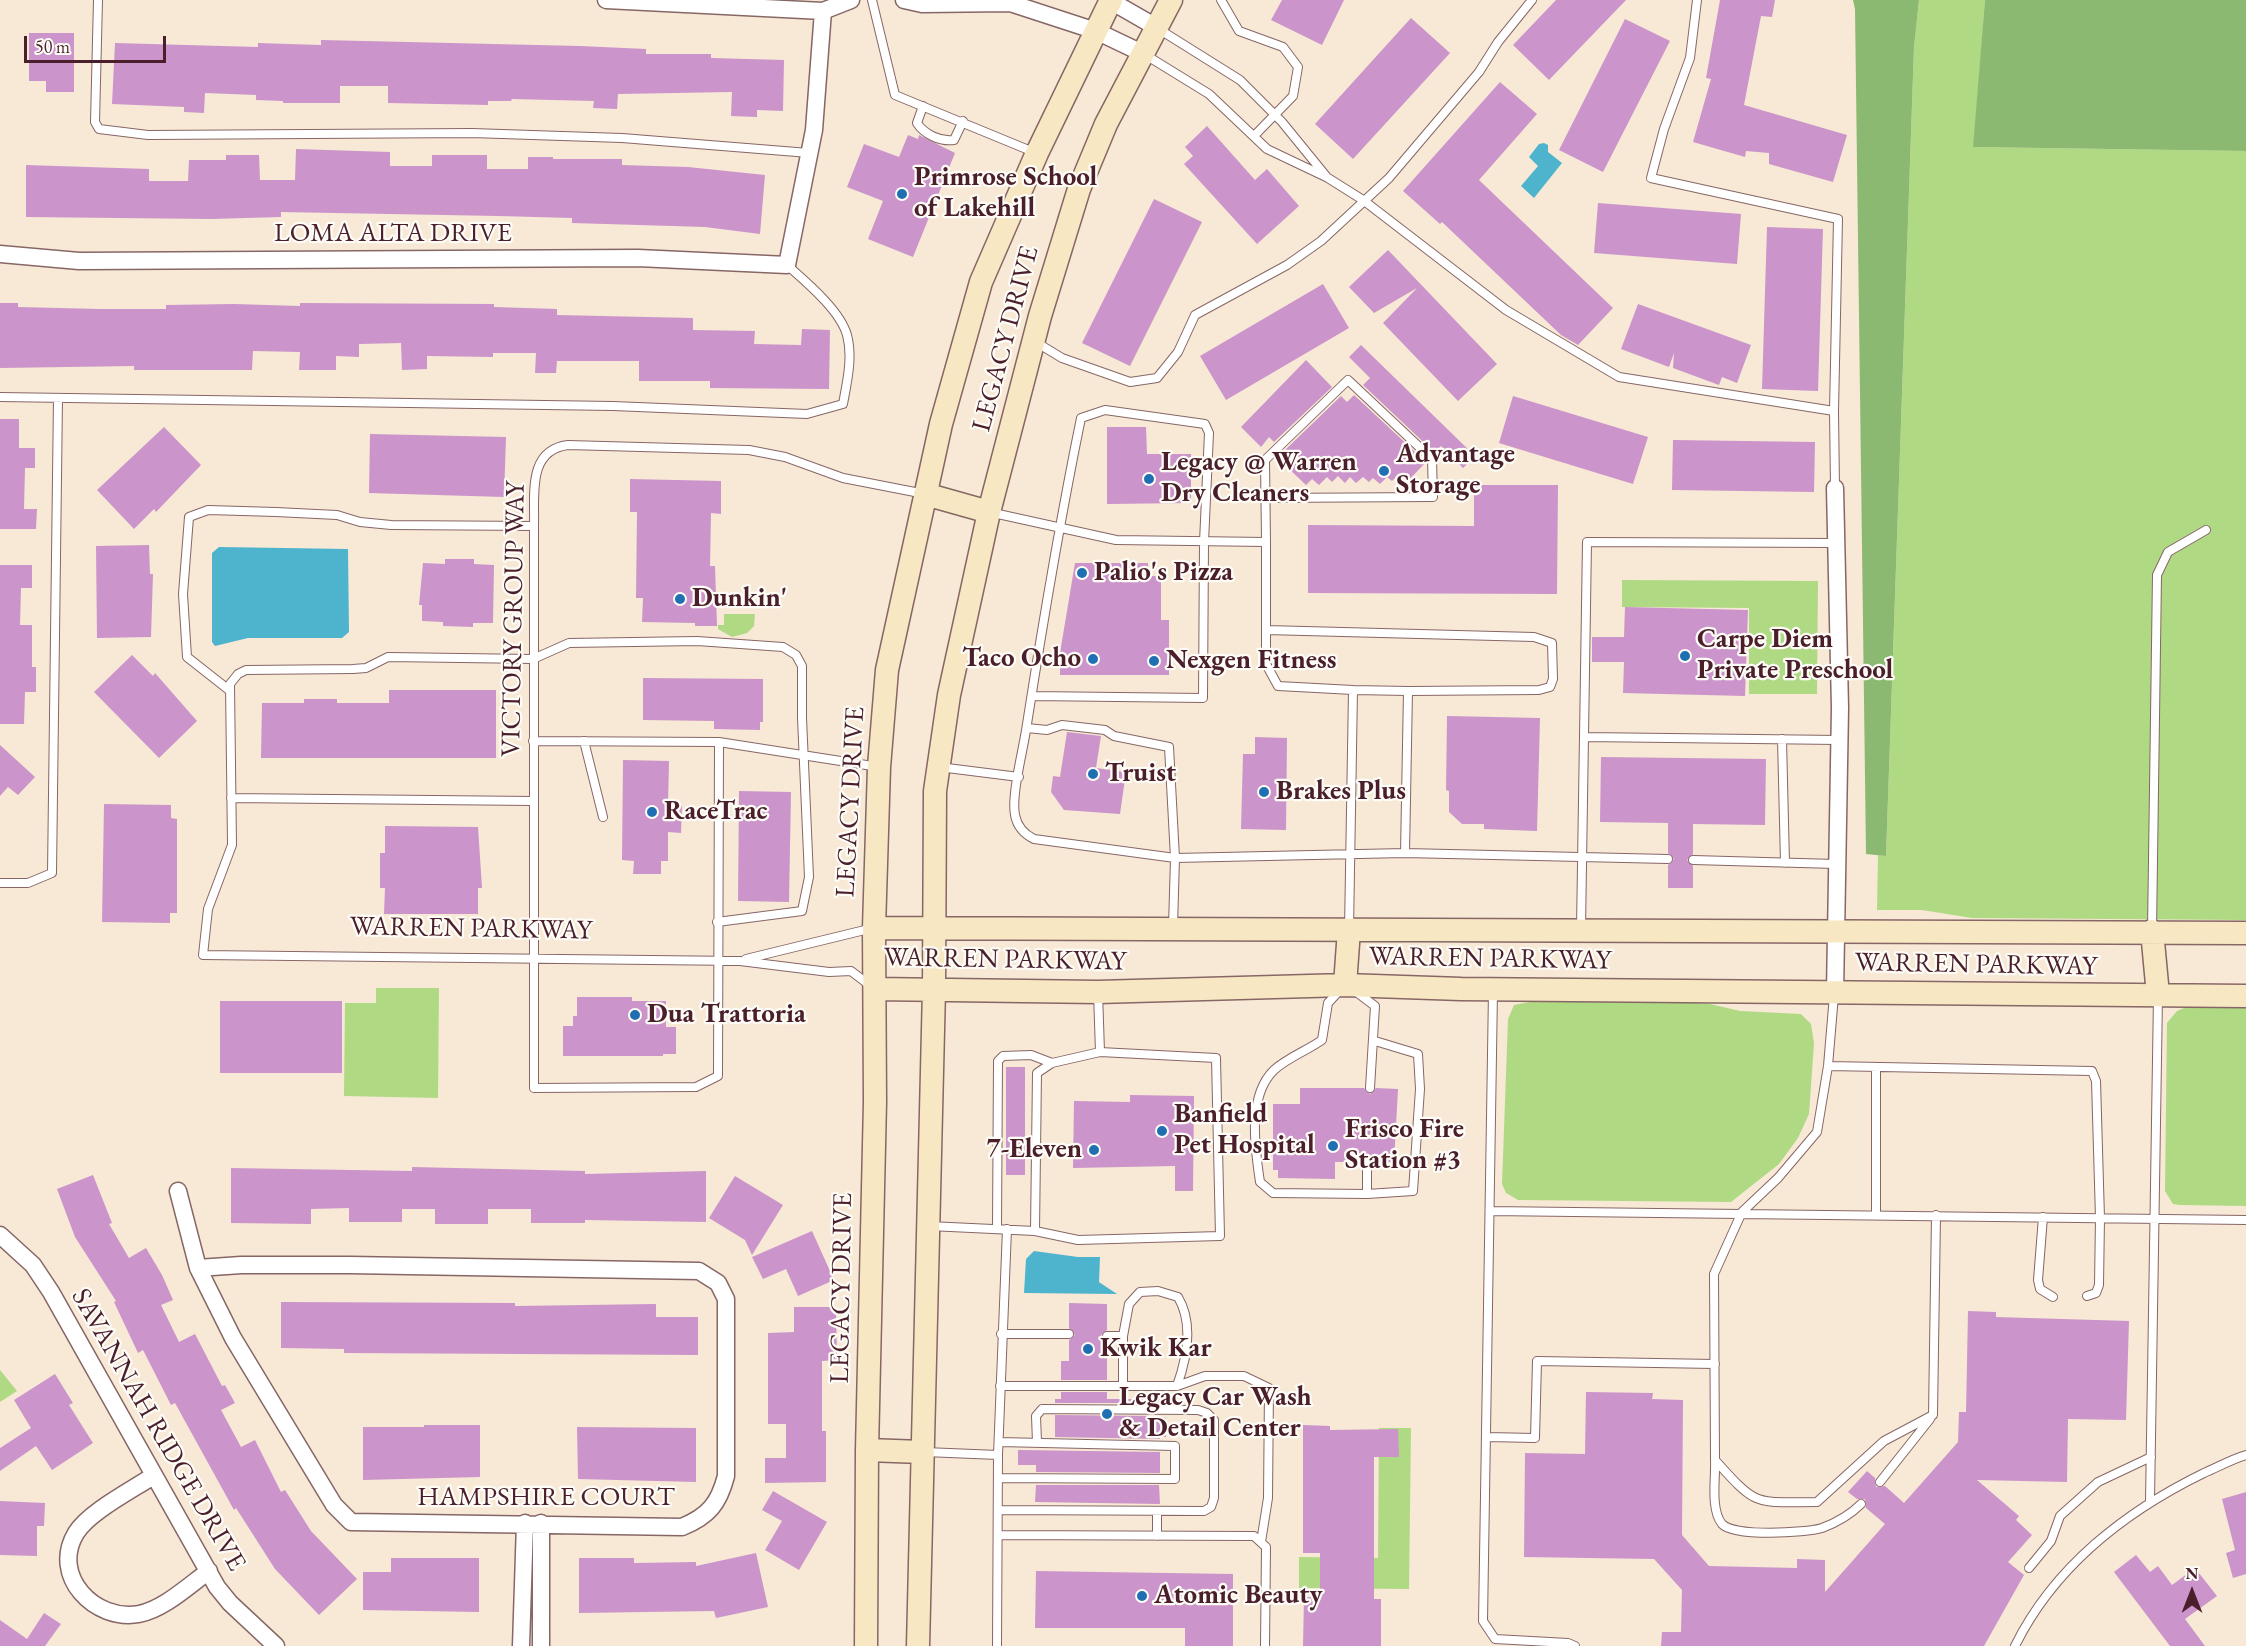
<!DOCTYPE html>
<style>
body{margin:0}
#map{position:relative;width:2246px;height:1646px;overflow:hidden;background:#f7e9d5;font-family:"EB Garamond",serif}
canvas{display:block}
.north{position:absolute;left:2162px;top:1562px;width:60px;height:60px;-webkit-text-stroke:4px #fdfcf7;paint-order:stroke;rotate:0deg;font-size:16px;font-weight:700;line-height:24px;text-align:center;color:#4a1f2b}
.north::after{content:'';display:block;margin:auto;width:21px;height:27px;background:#4a1f2b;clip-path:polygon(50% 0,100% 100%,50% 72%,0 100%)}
.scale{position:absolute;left:24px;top:36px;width:142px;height:27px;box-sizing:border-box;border:3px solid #4a1f2b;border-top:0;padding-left:8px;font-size:18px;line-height:21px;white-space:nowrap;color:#4a1f2b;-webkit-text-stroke:4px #fdfcf7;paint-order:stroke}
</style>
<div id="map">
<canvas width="2246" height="1646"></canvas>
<div class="north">N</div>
<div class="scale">50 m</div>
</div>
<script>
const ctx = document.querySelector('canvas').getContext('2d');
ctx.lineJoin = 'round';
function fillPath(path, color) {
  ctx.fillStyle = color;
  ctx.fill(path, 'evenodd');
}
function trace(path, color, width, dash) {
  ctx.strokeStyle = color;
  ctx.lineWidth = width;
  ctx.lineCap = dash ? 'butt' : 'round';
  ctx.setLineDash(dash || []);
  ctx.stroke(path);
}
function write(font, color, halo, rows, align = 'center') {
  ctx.font = font + ' "EB Garamond",serif';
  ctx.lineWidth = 4.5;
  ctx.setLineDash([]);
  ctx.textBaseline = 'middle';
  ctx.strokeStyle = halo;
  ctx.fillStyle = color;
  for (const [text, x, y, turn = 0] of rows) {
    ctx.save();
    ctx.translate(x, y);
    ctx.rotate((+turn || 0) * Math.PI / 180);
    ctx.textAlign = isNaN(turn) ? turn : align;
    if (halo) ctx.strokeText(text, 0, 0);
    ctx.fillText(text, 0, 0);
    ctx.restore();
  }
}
const green = new Path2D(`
 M1919 0H1985L1974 147 2246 151V920L1972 918 1922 910H1877L1878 855 1886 856 1914 47Z
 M1622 580 1818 581 1817 694H1749V608L1622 607Z
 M724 614H755L754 626 747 633 732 637 718 629V625H724Z
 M376 988H439L438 1098 344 1096 345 1003H376Z
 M1664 1000 1710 1004 1740 1011 1801 1014 1811 1024 1814 1043 1809 1114 1798 1138 1779 1164 1731 1202 1518 1200 1506 1193 1502 1184 1508 1019 1514 1005 1535 1001Z
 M2186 1007H2246V1206L2180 1205 2173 1204 2165 1191 2167 1023 2177 1011Z
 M0 1370 17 1391 0 1402Z
 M1379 1428H1411L1409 1589 1299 1588V1557L1378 1558Z`);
const forest = new Path2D(`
 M1853 0H1919L1914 47 1886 856 1866 854 1855 9Z
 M1985 0H2246V151L1973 147Z`);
const water = new Path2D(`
 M1544 143 1548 145V152L1562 163 1534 198 1521 186 1538 166 1529 157 1539 144Z
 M219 547 348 549 349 632 342 638H248L215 646 212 642V553Z
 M1034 1251 1078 1257H1100L1099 1282 1117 1294 1024 1293 1026 1259Z`);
const building = new Path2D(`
 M1282 0H1344L1322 45 1271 20Z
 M1556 0H1626L1549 80 1513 45Z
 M1720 0H1775L1772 17 1761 16 1744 105 1847 135 1833 182 1769 164V153L1746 151 1745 157 1693 142 1711 79 1706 78Z
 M1411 18 1450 53 1353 159 1315 124Z
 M1625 19 1670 41 1603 172 1559 150Z
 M29 33H74V92H46V81H29Z
 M321 40 580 46 646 49V54H711V58L784 60 783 111 757 110V117L731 116 732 92 618 94 617 109 593 108 594 101 512 99 511 101H488V105L388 103V86H340V103H283V101L256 100V95L205 93 204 113 184 112V107L112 104 115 43 258 47V43L321 45Z
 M1500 82 1537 114 1479 180 1613 308 1578 345 1561 335 1442 222 1440 224 1403 191Z
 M1207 126 1255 180 1267 169 1299 206 1257 244 1184 164 1193 156 1185 147Z
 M908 135 918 139 919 135 955 153 913 257 868 239 883 201 847 187 864 144 899 157Z
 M296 149 390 152V166H432V155H487V169H528V157H553V159H622V165L688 167 765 175 760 234 705 227 572 223V218L498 216 281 212V217L211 219 26 217V165L149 169V181H188L189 160H226V155H259L260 180H295Z
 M1154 199 1202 222 1130 366 1082 343Z
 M1598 203 1741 214 1737 264 1594 253Z
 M1767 227 1823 229 1818 391 1762 389Z
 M1388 250 1497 364 1458 401 1383 323 1417 288 1374 313 1349 287Z
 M1323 284 1349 328 1226 400 1200 356Z
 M0 303H18V307L100 309H166V305L234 304 300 306V303L494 304V307L557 309V315L693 318V330L755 331 754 344 801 345 802 329 830 330 829 389 710 388V381H639V361H557L556 373H535L536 353H493V357L427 356V369L402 370 401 343 359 344V357L336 356V370H299L300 352 253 351 252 370H134V366L0 368Z
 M1638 304 1751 345 1737 383 1722 377 1719 385 1673 368 1674 353 1669 367 1621 349Z
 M1361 345 1475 456 1463 468 1441 446 1435 453 1363 385 1370 378 1349 357Z
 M1306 360 1332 387 1274 442 1269 437 1261 447 1241 427Z
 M1354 395 1426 462 1406 483 1398 475 1392 481 1387 477 1380 484 1373 478 1369 482 1363 477 1356 483 1350 477 1345 483 1338 476 1332 482 1327 477 1319 485 1312 479 1306 485 1287 467 1294 461 1284 451 1341 396 1347 402Z
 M1513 396 1648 437 1633 484 1499 443Z
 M0 419H19V448H35V468H25L24 509H37L36 529H0Z
 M164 427 201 465 156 512 154 509 134 529 97 490Z
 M1107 427H1146L1147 454H1191V503L1107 504Z
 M370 434 506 437 504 497 369 493Z
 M1673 440 1815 442 1814 492 1672 490Z
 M630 479 721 481V514L711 513 710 566H715L717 626H695V623L642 622 643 598H636L637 512H630Z
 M1474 485H1558L1557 594 1308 593V525L1474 526Z
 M149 545 150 574H153L151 637 97 638 96 546Z
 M445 559H474V564L494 565 493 623H473V627L443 626V622L422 621V605H419L423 563 445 564Z
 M1075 563H1148V576H1161V620H1169V675H1060V653Z
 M0 565H32V588H21L20 625H32V667H36V692H25L24 724H0Z
 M1625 607 1748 610 1745 696 1623 693 1624 662H1592V637H1624Z
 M132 655 153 676 155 673 197 721 159 758 94 692Z
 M643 678 763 679V722H760V730L714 729V721L643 720Z
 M389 690H496V758H261L262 703H304V699H337V703H389Z
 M1447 716 1540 718 1537 831 1484 829V824H1462L1449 812V791L1446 790Z
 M1067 732 1101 736 1096 768 1126 772 1120 814 1064 810 1051 792 1053 776 1060 777Z
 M1255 737 1287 738 1286 830 1241 829 1243 754H1255Z
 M0 745 35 777 18 795 8 787 0 796Z
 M1601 757 1766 759 1765 825 1693 824V854L1687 860 1693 866V888H1668V865L1674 859 1668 853V823L1600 822Z
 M623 760 669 761 668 805 682 806 681 833 668 832V861H661V874H633L634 861 622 860Z
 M739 791 791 792 789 902 738 901Z
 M104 804 171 805V818L177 819V913H170V923L102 922Z
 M385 826 478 827 482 888H478V914H384L385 888H380V853H385Z
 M577 997H632V1001H666V1027H676V1054H663V1056H563V1026H573V1016H577Z
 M220 1001H342V1073H220Z
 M1006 1067H1025V1175H1006Z
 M1300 1088H1364L1370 1094 1376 1088 1398 1089 1394 1162H1373L1366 1156 1361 1162H1335V1179L1278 1178V1170H1273V1104H1300Z
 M1130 1095 1194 1096 1193 1191H1175V1166L1073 1168 1074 1101 1130 1102Z
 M412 1167 585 1171V1174L706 1171V1222L585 1220V1223H531V1209H488V1224H435V1209H402V1222H349V1208L311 1209V1224L231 1223V1168L412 1171Z
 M93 1175 112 1223 109 1224 129 1258 146 1248 162 1275 173 1300 161 1305 179 1342 195 1334 222 1386 225 1385 235 1403 221 1410 241 1447 255 1440 281 1492 285 1490 311 1531 357 1579 319 1615 275 1569 236 1508 234 1510 175 1403 171 1405 143 1350 138 1353 114 1302 116 1301 75 1237 57 1189Z
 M735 1176 783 1205 752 1255 745 1240 709 1218Z
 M812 1231 834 1280 798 1296 786 1269 763 1279 752 1257Z
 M281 1302 515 1303V1306L656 1304V1317H698V1355L344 1353V1349L281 1348Z
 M1069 1303 1107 1304V1330L1101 1335 1107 1342V1380H1061V1361H1069V1340L1075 1335 1069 1328Z
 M794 1307H836L837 1360 822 1361V1431H826V1482L765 1483V1458H786V1424H768V1333L794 1332Z
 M1968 1311 1996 1312V1317L2129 1321 2126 1420 2068 1419 2067 1482 1977 1480 2019 1516 2016 1520 2032 1535 2008 1562 2024 1575 1984 1646H1661L1662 1632H1681L1682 1590 1654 1559 1524 1557 1525 1453 1585 1454 1586 1392 1653 1393 1652 1399 1683 1400 1682 1535 1709 1566 1797 1568V1559L1825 1560V1592L1885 1524 1866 1508 1865 1499H1857L1848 1492 1867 1471 1875 1478 1876 1487 1885 1486 1904 1503 1958 1442 1959 1412H1966Z
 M55 1374 73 1403 69 1405 93 1443 52 1470 36 1446 0 1471V1448L31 1428 14 1400Z
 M1061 1392H1107V1399H1160V1403H1055V1399H1061Z
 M1055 1415 1159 1416 1166 1418V1437H1160V1439L1055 1437Z
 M424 1425H480V1477L363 1480V1427H424Z
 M1303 1425 1330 1426V1430L1398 1429 1399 1457H1374V1599H1381V1646H1303L1304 1597H1320V1553H1303Z
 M577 1427 696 1428V1482L578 1479Z
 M1018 1450 1160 1452V1473L1036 1472V1465H1018Z
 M1036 1485H1159L1160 1504 1035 1502Z
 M773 1491 827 1522 799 1570 765 1550 782 1521 762 1510Z
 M2246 1492V1574L2233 1578 2226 1553 2235 1550 2222 1499Z
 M0 1501 45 1503 44 1526H37V1556L0 1555Z
 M756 1553 768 1607 716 1618 714 1611 579 1613V1558H634V1563L696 1562V1566Z
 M2136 1555 2150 1572 2158 1566 2172 1585 2195 1568 2217 1596 2185 1619 2205 1646H2170L2114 1572Z
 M391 1558H479V1612L363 1610V1572H391Z
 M1036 1571 1233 1574V1646H1185V1628H1035Z
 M44 1613 61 1624 45 1646H0V1620L27 1639Z`);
const lane = new Path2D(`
 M98 0 95 122 99 129 148 135 472 133 622 138 809 153
 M872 0 895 95 1036 153
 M1221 0 1239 31 1283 47 1298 67 1293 96 1254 136
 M1697 0 1690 58 1664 129 1651 178 1838 219 1834 411 1835 488
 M1157 28 1240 80 1282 122 1326 176
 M1144 54 1209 94 1267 149 1328 178 1363 200 1506 310 1619 377 1834 411
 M923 106 917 123C924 134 940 142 954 140L963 121
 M1034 341 1062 358 1130 382 1157 378 1178 352 1195 315 1287 265 1321 241 1389 178 1479 72 1498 42 1532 0
 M0 397 613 406 807 414 843 404C847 382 853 357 847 335 840 310 806 282 787 265
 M1266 498 1433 497 1432 459 1348 380 1265 460 1266 542
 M989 512 1116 540 1266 542V664L1278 686 1353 690 1349 930
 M1266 630 1534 637 1552 643 1553 679 1550 687 1539 690 1408 691
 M229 690 187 657 183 594 189 517 208 510 276 512 337 515 360 522 391 525 534 526
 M1032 696 1203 698 1204 542 1209 433 1205 424 1105 410 1081 418C1060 520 1043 622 1027 724 1024 747 1011 794 1015 815 1017 826 1024 834 1034 839L1175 858 1173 927
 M1027 728 1047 730 1062 725 1105 730 1114 736 1169 747 1175 858 1405 853 1408 691 1353 690
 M1584 737 1839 740
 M1782 739 1785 863
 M533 741 719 742 879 767
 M584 741 603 817
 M719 742 718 1076 696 1087 534 1088V526C535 495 527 450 568 445L749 450 785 457 843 478 925 494
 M939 767 1019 777
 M231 798 533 801
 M1405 853 1668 859
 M1693 860 1836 864
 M0 883H28L52 873 58 398
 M717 922 802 911 809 877 802 718V666L796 655 783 647 697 641 569 643 533 659 388 657 366 668 353 669 246 670 238 674 230 684 232 845 208 909 203 955 740 961 829 972 851 971 872 987
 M1581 929 1587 542 1836 543
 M2152 931 2157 575 2168 552 2206 530
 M746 959 873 928
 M1340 990 1328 1003 1322 1040C1308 1050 1287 1058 1274 1070 1247 1096 1255 1149 1260 1182L1273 1193 1367 1194 1413 1191 1420 1089 1418 1054 1375 1041
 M1355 991 1375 1006 1370 1088
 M1493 991 1483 1621 1495 1639 1568 1643 1575 1646
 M1834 995 1828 1066 1817 1132 1778 1178 1742 1212 1714 1274 1715 1460C1758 1508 1754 1502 1817 1502L1884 1441 1933 1415 1936 1215
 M1828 1066 2092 1071 2096 1081 2100 1218 2099 1285 2096 1293 2087 1296
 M1367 1194V1162
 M1490 1211 2246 1220
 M1876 1214V1067
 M2043 1217 2038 1280 2040 1289 2053 1297
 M929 1226 1035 1231 1078 1240 1220 1236 1216 1058 1100 1052 1098 992
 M997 1228 998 1061 1003 1056 1031 1055 1052 1063
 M1035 1231 1037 1073 1052 1063 1100 1052
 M1001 1334H1069
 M1107 1336H1123L1129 1304 1140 1292 1158 1291 1178 1297C1194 1324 1187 1358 1177 1386
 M1123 1336V1386
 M1000 1386H1177L1205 1376H1244L1269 1388 1268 1498 1261 1542
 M1487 1437 1535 1438 1537 1361 1715 1364
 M925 1452 998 1455 1007 1229
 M1715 1460C1716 1478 1710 1509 1722 1524 1734 1537 1805 1533 1822 1528 1838 1522 1850 1515 1861 1504
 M998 1478 1175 1479V1446L999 1442
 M1880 1482 1930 1419
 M2150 1501 2158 996
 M998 1510 1204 1511 1211 1507 1214 1498V1420L1207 1413 1198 1410 1042 1409 1036 1416 1037 1442
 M1157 1511V1536
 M998 1535 1254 1536 1266 1547 1265 1646
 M2029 1568 2051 1541 2060 1516 2098 1482 2151 1457
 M997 1646 998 1455
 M2015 1646C2054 1567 2126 1511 2204 1473 2218 1467 2232 1459 2246 1455`);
const street = new Path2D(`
 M606 0 823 11 851 0
 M904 0 922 4 1010 3 1096 31 1142 53
 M1109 0 1156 27
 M0 254 79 261 638 258 787 265 814 130 823 11
 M1835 992 1840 708 1835 488
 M178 1191 198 1268 233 1338 334 1505 351 1522 682 1527C709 1516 719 1503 726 1476V1299L718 1283 699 1271 350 1265H241L198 1268
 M0 1235 33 1265 51 1292 217 1587 230 1603 276 1646
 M153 1476C132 1490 89 1512 76 1533 50 1576 95 1622 139 1614 164 1609 188 1586 209 1571
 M521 1646 525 1523
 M541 1646V1523`);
const secondary = new Path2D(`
 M925 494 989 512
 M874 928 2246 933
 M2152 931 2158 995
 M1345 985 1349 930
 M875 989 1098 992 1345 985 1461 989 2246 996
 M867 1450 922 1452
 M866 1646 867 1450 875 1102 874 928 879 767 887 670 941 424 981 282 1037 153 1111 0
 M918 1646 934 989 935 791 949 695 989 512 1040 316 1079 189 1106 124 1171 0`);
const markers = [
 [902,194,6,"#1f6fb2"],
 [1384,471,6,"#1f6fb2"],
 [1149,479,6,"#1f6fb2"],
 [1082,573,6,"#1f6fb2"],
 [680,599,6,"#1f6fb2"],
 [1685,656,6,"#1f6fb2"],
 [1093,659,6,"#1f6fb2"],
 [1154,661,6,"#1f6fb2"],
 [1093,774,6,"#1f6fb2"],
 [1264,792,6,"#1f6fb2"],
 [652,812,6,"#1f6fb2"],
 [635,1015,6,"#1f6fb2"],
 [1162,1131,6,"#1f6fb2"],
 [1333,1146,6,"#1f6fb2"],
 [1094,1150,6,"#1f6fb2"],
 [1088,1349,6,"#1f6fb2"],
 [1107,1414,6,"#1f6fb2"],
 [1142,1596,6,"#1f6fb2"]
];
const poiNames = [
 ["Primrose School",914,178],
 ["of Lakehill",914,209],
 ["Advantage",1396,455],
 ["Storage",1396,486],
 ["Legacy @ Warren",1161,463],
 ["Dry Cleaners",1161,494],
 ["Palio's Pizza",1094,573],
 ["Dunkin'",692,599],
 ["Carpe Diem",1697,640],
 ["Private Preschool",1697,671],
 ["Taco Ocho",1081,659,"right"],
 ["Nexgen Fitness",1166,661],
 ["Truist",1105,774],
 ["Brakes Plus",1276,792],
 ["RaceTrac",664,812],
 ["Dua Trattoria",647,1015],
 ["Banfield",1174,1115],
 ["Pet Hospital",1174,1146],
 ["Frisco Fire",1345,1130],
 ["Station #3",1345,1161],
 ["7-Eleven",1082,1150,"right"],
 ["Kwik Kar",1100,1349],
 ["Legacy Car Wash",1119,1398],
 ["& Detail Center",1119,1429],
 ["Atomic Beauty",1154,1596]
];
const streetNames = [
 ["LOMA ALTA DRIVE",393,234],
 ["LEGACY DRIVE",1006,339,-75],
 ["VICTORY GROUP WAY",514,619,-89],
 ["LEGACY DRIVE",851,802,-87],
 ["WARREN PARKWAY",471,929,1],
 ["WARREN PARKWAY",1490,959,1],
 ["WARREN PARKWAY",1005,960,1],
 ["WARREN PARKWAY",1976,965,1],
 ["LEGACY DRIVE",842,1288,-89],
 ["SAVANNAH RIDGE DRIVE",158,1430,60],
 ["HAMPSHIRE COURT",546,1498]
];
fillPath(green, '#b0d984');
fillPath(forest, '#8cb972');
fillPath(water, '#4eb4cd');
fillPath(building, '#cb94cb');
trace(lane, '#876666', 10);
trace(street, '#876666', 19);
trace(secondary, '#876666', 25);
trace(lane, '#fff', 8);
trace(street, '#fff', 16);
trace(secondary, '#f7e8c3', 22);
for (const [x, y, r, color] of markers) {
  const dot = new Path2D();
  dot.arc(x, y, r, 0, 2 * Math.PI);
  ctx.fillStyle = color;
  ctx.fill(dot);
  trace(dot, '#fdfcf7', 2);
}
write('bold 27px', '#4a1f2b', '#fdfcf7', poiNames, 'left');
write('27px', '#4a1f2b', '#fdfcf7', streetNames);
</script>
